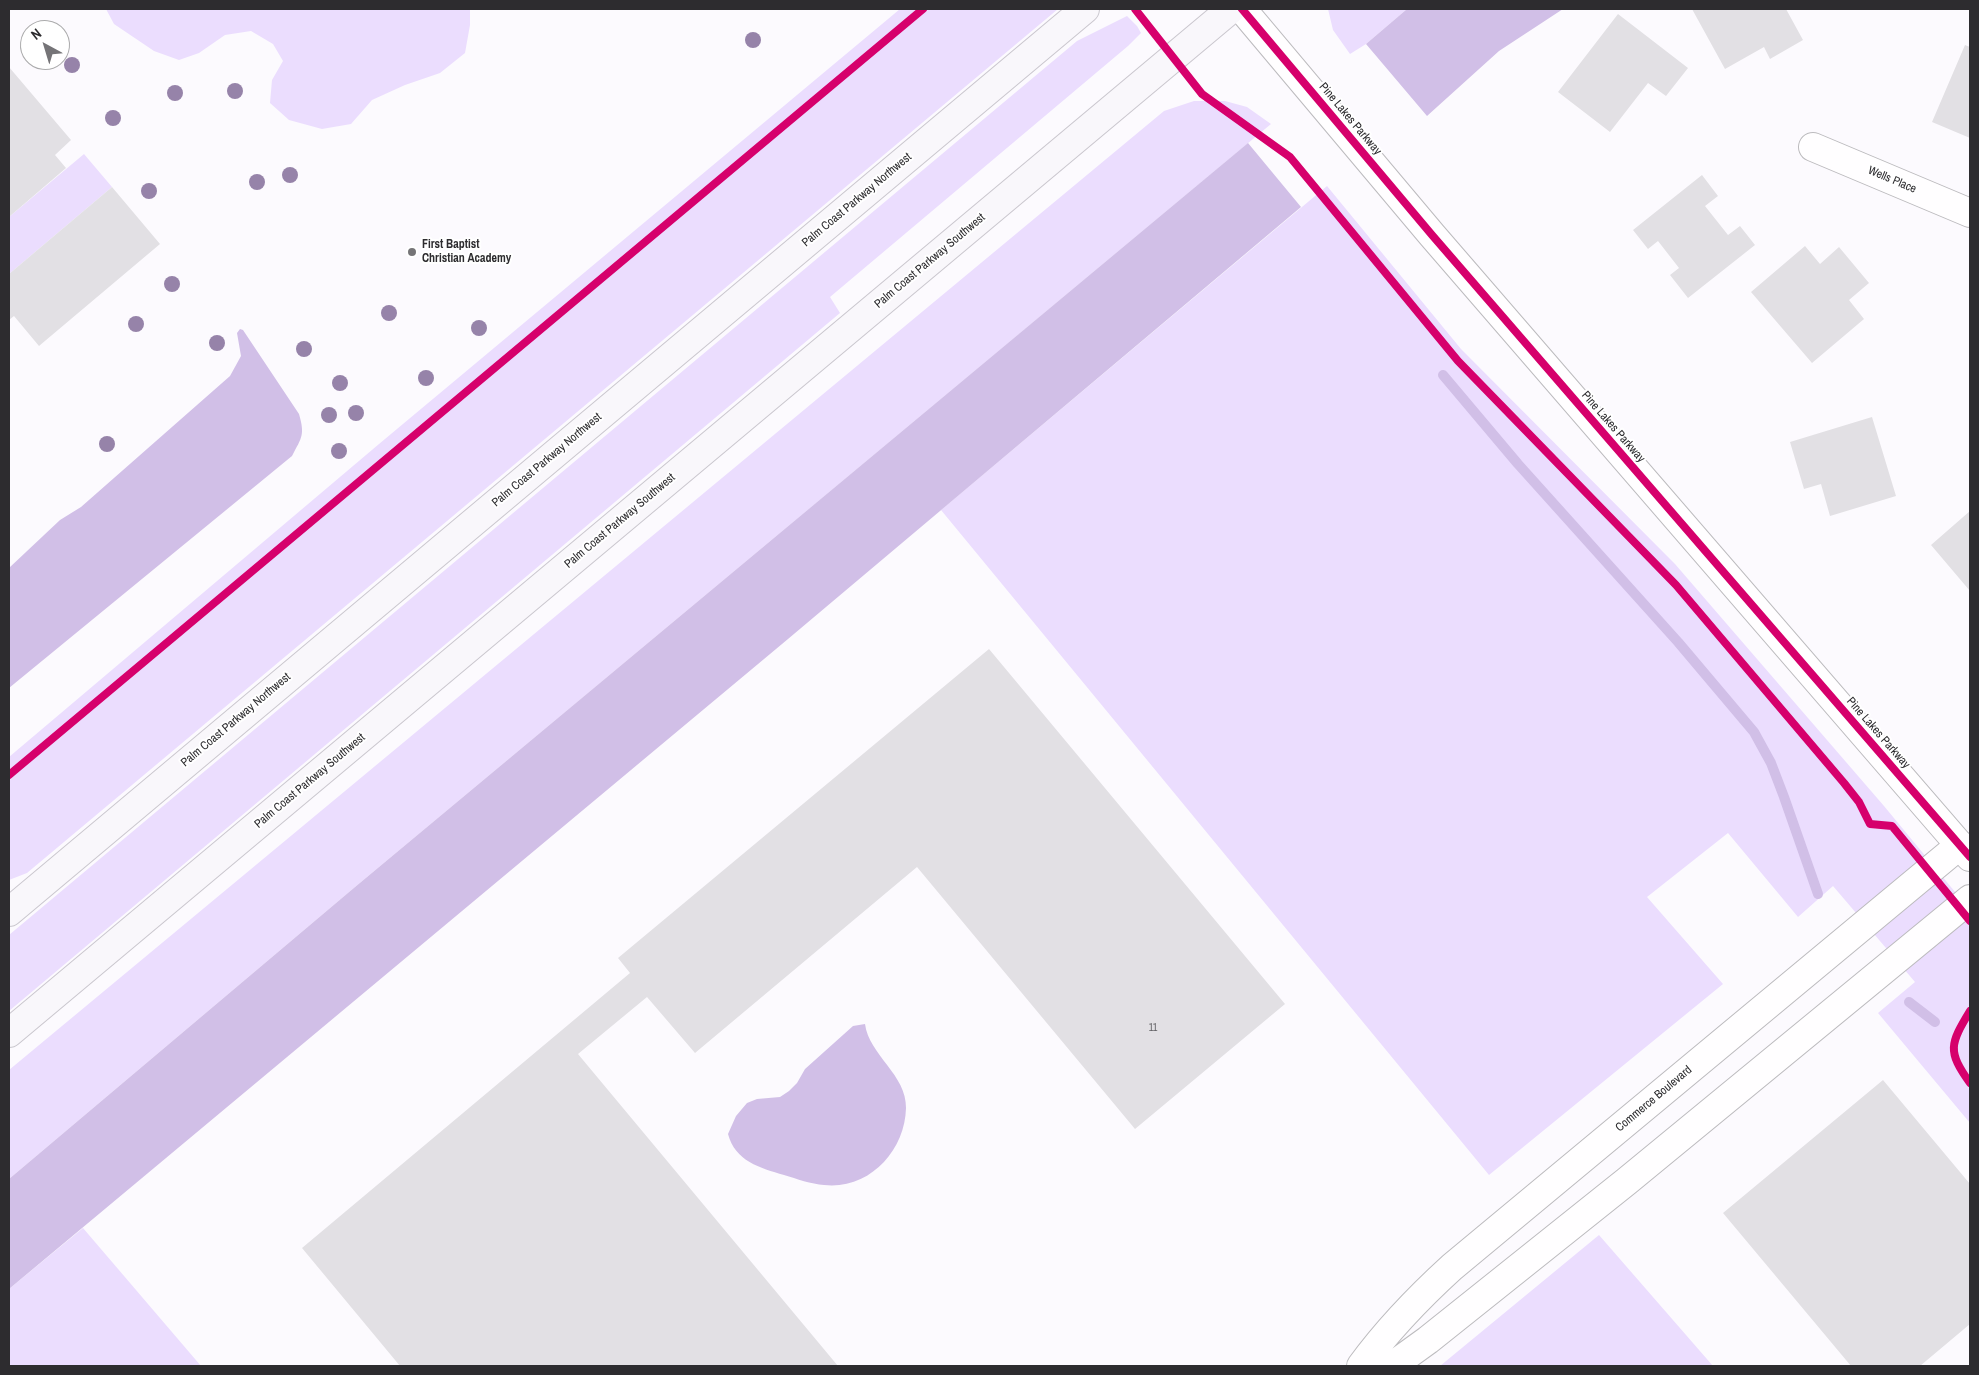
<!DOCTYPE html>
<style>
body{margin:0}
#map{position:relative;width:1979px;height:1375px;overflow:hidden;background:#fcfafe;font-family:"Archivo Narrow",sans-serif}
canvas{display:block}
.frame{position:absolute;inset:0;border:10px solid #2d2c2f;pointer-events:none}
.north{position:absolute;left:20px;top:20px;width:50px;height:50px;box-sizing:border-box;background:#fff;border:1px solid #ababac;border-radius:50%;rotate:321deg;font-size:14px;font-weight:700;line-height:20px;text-align:center;color:#2d2c2f}
.north::after{content:'';display:block;margin:auto;width:18px;height:22px;background:#757477;clip-path:polygon(50% 0,100% 100%,50% 72%,0 100%)}
</style>
<div id="map">
<canvas width="1979" height="1375"></canvas>
<div class="frame"></div>
<div class="north">N</div>
</div>
<script>
const ctx = document.querySelector('canvas').getContext('2d');
ctx.lineJoin = 'round';
function fillPath(path, color) {
  ctx.fillStyle = color;
  ctx.fill(path, 'evenodd');
}
function trace(path, color, width, dash) {
  ctx.strokeStyle = color;
  ctx.lineWidth = width;
  ctx.lineCap = dash ? 'butt' : 'round';
  ctx.setLineDash(dash || []);
  ctx.stroke(path);
}
function write(font, color, halo, rows, align = 'center') {
  ctx.font = font + ' "Archivo Narrow",sans-serif';
  ctx.lineWidth = 4;
  ctx.setLineDash([]);
  ctx.textBaseline = 'middle';
  ctx.strokeStyle = halo;
  ctx.fillStyle = color;
  for (const [text, x, y, turn = 0] of rows) {
    ctx.save();
    ctx.translate(x, y);
    ctx.rotate((+turn || 0) * Math.PI / 180);
    ctx.textAlign = isNaN(turn) ? turn : align;
    if (halo) ctx.strokeText(text, 0, 0);
    ctx.fillText(text, 0, 0);
    ctx.restore();
  }
}
const green = new Path2D(`
 M106 9H470V25L465 53 440 73 405 85 372 100 351 124 322 129 289 120 270 103 272 80 283 61 273 44 251 31 225 35 199 53 179 60 154 51 114 24Z
 M900 9H1058L27 873 9 880V757L379 444Z
 M1328 9H1407L1366 44 1350 54 1333 30Z
 M1127 16 1137 26 1141 33 1128 46 830 297 840 313 9 1011V935L1077 41Z
 M1194 101H1225L1247 107 1271 124 355 887 9 1179V1070L1164 111Z
 M84 154 112 187 9 274V217Z
 M1327 186 1461 349 1675 564 1884 806 1970 910V1123L1878 1013 1915 982 1833 886 1798 917 1728 833 1647 897 1723 984 1489 1175 941 510Z
 M83 1228 201 1366H9V1289Z
 M1599 1235 1713 1366H1440Z`);
const water = new Path2D(`
 M1407 9H1563L1499 51 1427 116 1366 44Z
 M1248 143 1301 207 788 639 9 1289V1179L355 887Z
 M240 329 243 330 299 414C305 435 302 437 292 456L9 688V568L60 520 81 507 230 376 241 356 237 333Z
 M865 1024C869 1055 907 1075 906 1108 905 1151 869 1190 824 1185 811 1184 797 1179 784 1175 760 1168 735 1161 728 1134L736 1116 747 1103 757 1099 780 1097 789 1091 797 1083 805 1069 853 1026Z`);
const stream = new Path2D(`
 M1443 375 1518 464 1678 642 1754 732 1771 763 1784 797 1818 894
 M1909 1002 1935 1022`);
const building = new Path2D(`
 M1692 9H1786L1803 40 1770 59 1764 47 1725 69Z
 M1618 14 1688 68 1666 96 1648 83 1610 132 1558 92Z
 M1965 45 1970 47V138L1932 122Z
 M9 67 71 140 55 155 66 168 9 217Z
 M1702 175 1718 196 1705 206 1728 235 1740 226 1755 245 1688 298 1670 275 1679 268 1658 241 1648 249 1633 230Z
 M112 187 160 244 39 346 14 316 9 320V274Z
 M1805 246 1820 264 1839 247 1869 283 1849 300 1864 319 1812 363 1751 292Z
 M1872 417 1896 496 1830 516 1821 484 1804 489 1790 442Z
 M1970 511V591L1931 545Z
 M989 649 1285 1004 1135 1129 917 867 695 1053 647 997 578 1054 838 1366H400L302 1248 630 973 618 958Z
 M1883 1080 1970 1184V1324L1920 1366H1851L1723 1213Z`);
const minor = new Path2D(`
 M1813 147 1970 213
 M1361 1366C1388 1329 1418 1298 1452 1267L1960 845
 M1392 1366 1428 1340 1627 1181 1970 899`);
const tertiary = new Path2D(`
 M1242 9 1432 235 1970 857`);
const primary = new Path2D(`
 M9 912 1085 9
 M9 1033 1231 9`);
const cycleway = new Path2D(`
 M1135 9 1202 94 1290 157 1458 361 1676 585 1844 783 1859 802 1870 824 1892 826 1970 921
 M1242 9 1432 235 1970 857
 M9 775 923 9
 M1970 1011C1950 1044 1947 1051 1970 1083`);
const trees = [
 [753,40],
 [72,65],
 [235,91],
 [175,93],
 [113,118],
 [290,175],
 [257,182],
 [149,191],
 [172,284],
 [389,313],
 [136,324],
 [479,328],
 [217,343],
 [304,349],
 [426,378],
 [340,383],
 [356,413],
 [329,415],
 [107,444],
 [339,451]
];
const markers = [
 [412,252,5,"#757477"]
];
const numberNames = [
 ["11",1153,1028]
];
const streetNames = [
 ["Pine Lakes Parkway",1350,119,50],
 ["Wells Place",1892,180,23],
 ["Palm Coast Parkway Northwest",857,200,-40],
 ["Palm Coast Parkway Southwest",930,261,-40],
 ["Pine Lakes Parkway",1613,427,49],
 ["Palm Coast Parkway Northwest",547,460,-40],
 ["Palm Coast Parkway Southwest",620,521,-40],
 ["Palm Coast Parkway Northwest",236,720,-40],
 ["Pine Lakes Parkway",1878,733,49],
 ["Palm Coast Parkway Southwest",310,781,-40],
 ["Commerce Boulevard",1654,1099,-40]
];
const poiNames = [
 ["First Baptist",422,245],
 ["Christian Academy",422,259]
];
fillPath(green, '#ebddfe');
fillPath(water, '#d1bfe7');
trace(stream, '#d1bfe7', 10);
fillPath(building, '#e2e0e4');
trace(minor, '#bcbbbe', 30);
trace(tertiary, '#bcbbbe', 30);
trace(primary, '#cac7ce', 30);
trace(minor, '#fffeff', 28);
trace(tertiary, '#fffeff', 28);
trace(primary, '#f9f7fb', 28);
trace(cycleway, '#d6006c', 8);
ctx.fillStyle = '#9683a9';
for (const [x, y] of trees) {
  ctx.beginPath();
  ctx.arc(x, y, 8, 0, 2 * Math.PI);
  ctx.fill();
}
for (const [x, y, r, color] of markers) {
  const dot = new Path2D();
  dot.arc(x, y, r, 0, 2 * Math.PI);
  ctx.fillStyle = color;
  ctx.fill(dot);
  trace(dot, '#fff', 2);
}
write('10px', '#5d5c5f', null, numberNames);
write('12px', '#2d2c2f', '#fff', streetNames);
write('bold 12px', '#2d2c2f', '#fff', poiNames, 'left');
</script>
